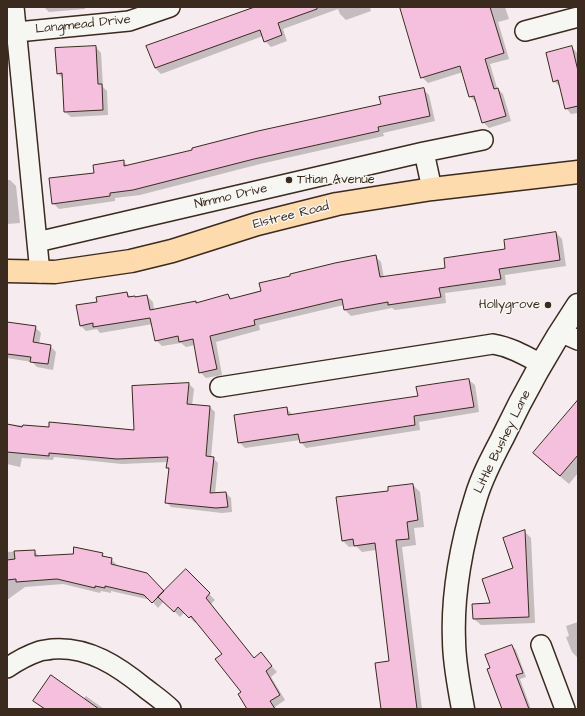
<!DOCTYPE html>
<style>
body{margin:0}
#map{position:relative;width:585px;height:716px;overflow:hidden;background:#f6ebee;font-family:"Architects Daughter",sans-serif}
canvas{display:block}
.frame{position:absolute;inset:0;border:8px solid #3b2a1e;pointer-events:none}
</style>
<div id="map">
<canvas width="585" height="716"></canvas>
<div class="frame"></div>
</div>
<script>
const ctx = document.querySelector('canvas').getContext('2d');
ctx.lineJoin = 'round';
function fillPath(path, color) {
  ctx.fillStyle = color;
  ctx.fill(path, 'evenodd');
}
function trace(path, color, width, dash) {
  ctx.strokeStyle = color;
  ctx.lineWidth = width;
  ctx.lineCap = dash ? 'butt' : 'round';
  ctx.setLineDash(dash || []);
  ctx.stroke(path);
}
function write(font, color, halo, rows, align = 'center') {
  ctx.font = font + ' "Architects Daughter",sans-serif';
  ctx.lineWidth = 3;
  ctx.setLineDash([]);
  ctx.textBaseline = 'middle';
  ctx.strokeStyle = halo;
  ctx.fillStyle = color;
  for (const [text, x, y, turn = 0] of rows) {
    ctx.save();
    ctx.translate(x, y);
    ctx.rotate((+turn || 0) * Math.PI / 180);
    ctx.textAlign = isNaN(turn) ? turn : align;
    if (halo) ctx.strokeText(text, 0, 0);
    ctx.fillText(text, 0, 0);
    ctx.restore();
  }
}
const shadow = new Path2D(`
 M44 7H85V9L49 12Z
 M256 7H370L371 11 346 20 340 14 338 9 283 29 287 41 271 47 265 41 263 36 161 74 155 68 148 47Z
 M401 7H505L509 19 498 22 509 59 490 64 497 88 503 94 511 121 489 128 483 122 477 102H475L470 96 463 72 428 83 422 77Z
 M96 47 101 53 103 87 107 91 108 115 71 117 65 112 63 79 58 73Z
 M572 47 577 53 578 55V113L571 114 566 108 560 87 554 81Z
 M423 89 429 95 435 121 383 133 384 136 260 164 140 195 115 198V201L59 209 53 203 95 173 123 161 128 166 382 105Z
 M7 180H10L16 186 20 223 7 224Z
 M556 233 562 239 566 266 505 275 506 285 445 293 446 303 395 310 392 308 351 316 345 310 344 305 259 325 260 330 216 342 222 375 206 378 200 372 195 345 186 347 181 343 162 346 156 340 153 324 100 333 97 329 86 331 80 325 98 303 127 293 131 297H135L136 298 147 296 153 302 154 310 196 302 197 304 228 295 232 299 375 256 381 262 384 278 447 269Z
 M7 323 35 327 41 333 39 344 50 346 56 352 53 370 37 367 32 362 7 358Z
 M469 380 475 385 479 412 419 422 420 430 306 448 301 442 300 440 245 448 239 442 286 408 292 414V416L419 396Z
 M189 384 194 389 192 406 210 407 215 412 211 458H213L218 463 215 494 226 493 231 498 232 512 222 513 171 507 166 502 169 470 168 468V462L122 464 54 457 53 460 22 458 20 467 7 464V424L50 428 135 431Z
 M578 409V473L569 484 542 461Z
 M413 485 420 492 424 527 414 528 416 545 402 547 422 709H387L390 662 376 550 362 552 356 546 349 547 342 540 390 492Z
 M524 531 531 538 535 623 481 625 474 619 492 604 514 568Z
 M34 551 40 557 102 554 106 558 111 559 117 565V566L164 592 186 571 215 600 211 604 254 659 261 654 277 672 271 677 285 700 275 707 276 709H249L243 692 223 655 196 621 195 623 185 612 180 617 164 601 158 608 151 600 111 591V593L101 591 100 593 63 584 25 587 7 600V552Z
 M578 622V657H577L572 652 566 637 569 636 566 626Z
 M512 646 516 650 526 677 520 679 531 709H501H503Z
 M86 696 104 709H44L35 701 83 699Z`);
const building = new Path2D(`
 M255 7H317V9L278 23 282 35 264 42 260 30 155 68 146 46Z
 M400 7H490L504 53 485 59 494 89 498 88 506 116 482 123 474 96 469 97 460 66 421 78Z
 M96 46 98 84H102L103 110 64 112 62 73 57 74 55 48Z
 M572 46 578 71V106L565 109 558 80 553 82 546 53Z
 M424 88 430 116 378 127 379 131 254 159 133 190 110 193V196L52 204 49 178 94 173 93 165 124 160V166L192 150V148L258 131 381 104 379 97Z
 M556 232 560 260 499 269 501 279 439 288 441 297 388 305V302L344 310 342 299 254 320 255 325 210 336 217 369 199 373 193 339 179 342 178 336 155 341 150 318 93 327V323L80 326 76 305 97 302 96 297 127 292 128 297 135 296V297L147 295 150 310 196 301V303L228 294 230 299 261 291 259 283 290 276V274L335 263 376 255 380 277 445 268 444 258 505 249 504 240Z
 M7 322 36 326 33 342 51 345 48 364 30 362 31 357 7 354Z
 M469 379 474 407 414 416 415 425 300 443 298 434 238 443 234 415 287 407 288 415 418 396 416 387Z
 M189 383 187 404 210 406 206 456 214 457 210 493 226 492 228 507 216 508 165 503 169 468H166L168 457 117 459 49 453V456L7 452V424L22 427 23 425 49 427V422L134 430 132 386Z
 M578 400V455L560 476 533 453Z
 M413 484 418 520 407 522 409 539 396 540 417 709H381L375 663 389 661 375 543 354 546 353 539 342 541 336 497 388 491V487Z
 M525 530 529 617 473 619 472 604 490 603 482 579 513 568 503 538Z
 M74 547 103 553 102 556 112 558 111 564 147 573 164 591 152 603 144 595 105 586V588L95 586V588L57 579 16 582V579L7 580V560L15 559 14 551 35 550V556L73 554Z
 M186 569 210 593 206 598 254 658 261 652 272 666 266 671 280 695 270 701 275 709H247L238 694 241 692 215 659 222 654 191 616 189 618 178 607 174 612 158 597Z
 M512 645 523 673 516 675 529 709H502L487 669 490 668 485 655Z
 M51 675 99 709H45L33 701Z`);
const minor = new Path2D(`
 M14 7 40 273
 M525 31 578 17
 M17 32 129 21 170 7
 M424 152 432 189
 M37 242 424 152 483 140
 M560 332 578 340
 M220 387 493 344C511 347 526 356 541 364
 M541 645 565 709
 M7 668C17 661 28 655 40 651 43 650 48 650 52 649 88 646 118 666 145 688 154 695 163 701 171 709`);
const tertiary = new Path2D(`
 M463 709C459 686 454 663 454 640 452 594 462 541 476 497 482 477 492 458 502 439 524 393 549 348 578 305`);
const primary = new Path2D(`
 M7 271 55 272 131 261 172 251 257 224 337 204 432 189 578 172`);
const markers = [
 [289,180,4,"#3b2a1e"],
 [548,305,4,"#3b2a1e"]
];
const streetNames = [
 ["Langmead Drive",83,25,-6],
 ["Nimmo Drive",231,197,-13],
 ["Elstree Road",291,216,-14],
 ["Little Bushey Lane",503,442,-64]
];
const poiNames = [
 ["Titian Avenue",297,180],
 ["Hollygrove",540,305,"right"]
];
fillPath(shadow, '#0003');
fillPath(building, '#f4c0dd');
trace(building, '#3b2a1e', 1);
trace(minor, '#3b2a1e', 22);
trace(tertiary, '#3b2a1e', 25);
trace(primary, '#3b2a1e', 25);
trace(minor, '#f6f6f2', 19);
trace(tertiary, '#f6f6f2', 22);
trace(primary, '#fedbac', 22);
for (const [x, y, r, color] of markers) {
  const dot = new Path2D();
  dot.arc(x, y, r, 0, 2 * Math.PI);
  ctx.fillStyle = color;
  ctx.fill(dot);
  trace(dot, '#f6f6f2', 1.5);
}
write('13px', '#3b2a1e', '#f6f6f2', streetNames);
write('13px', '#3b2a1e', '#f6f6f2', poiNames, 'left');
</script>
